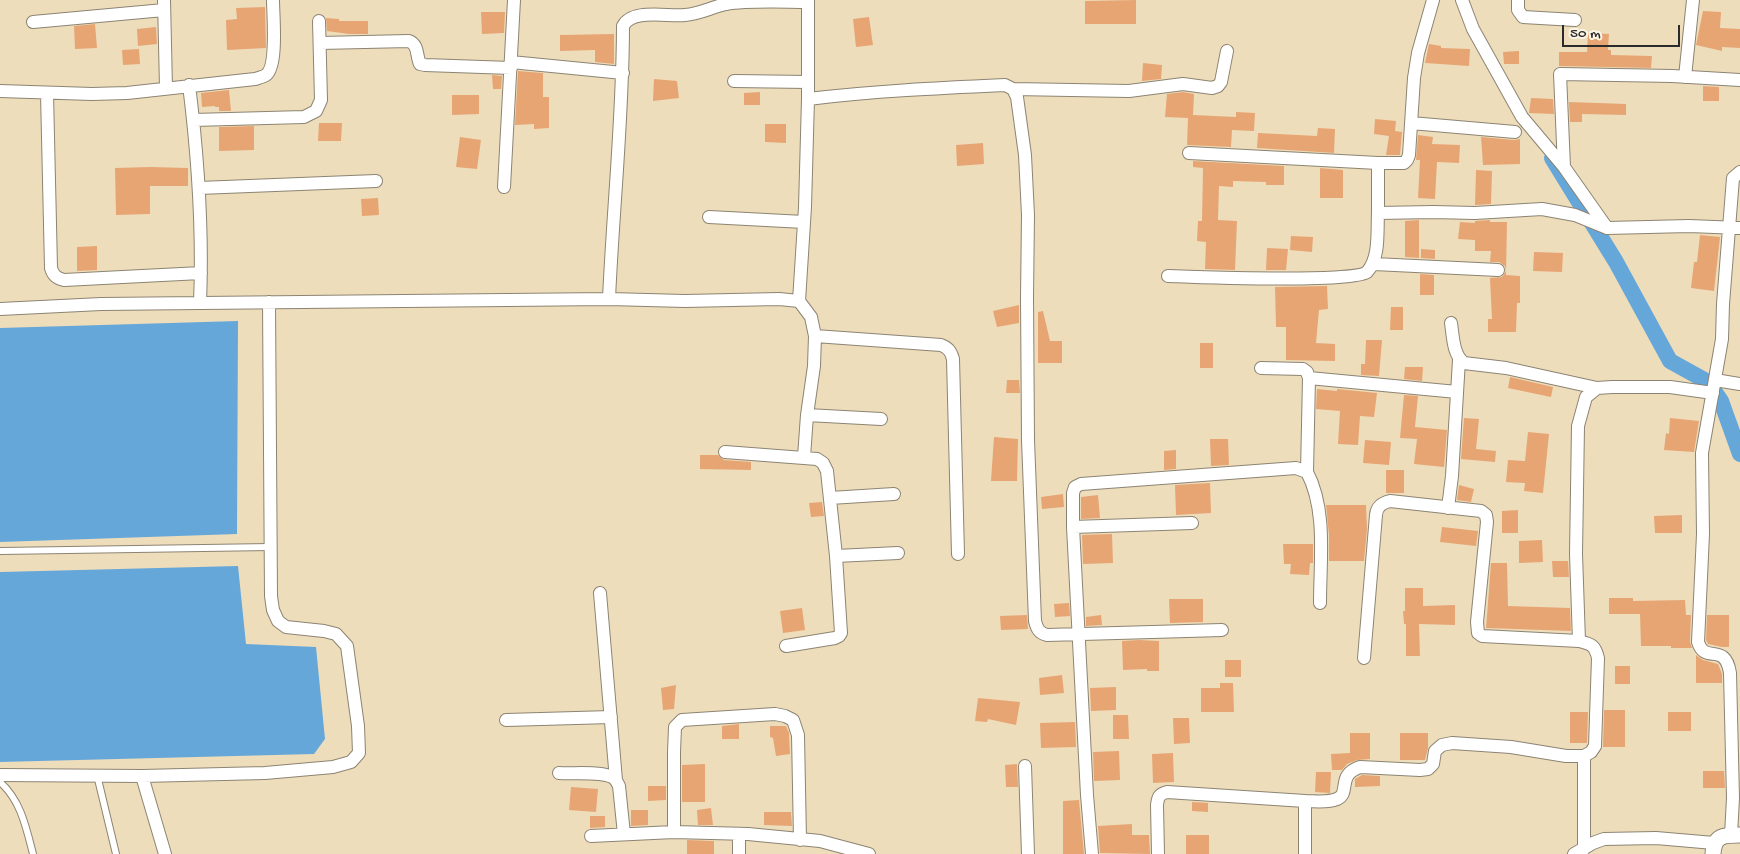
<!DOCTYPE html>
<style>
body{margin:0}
#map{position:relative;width:1740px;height:854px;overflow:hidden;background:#edb;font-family:"Gochi Hand",sans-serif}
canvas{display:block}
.scale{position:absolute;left:1562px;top:25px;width:118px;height:22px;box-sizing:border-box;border:2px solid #2b2b2b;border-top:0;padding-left:6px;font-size:15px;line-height:18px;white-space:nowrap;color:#2b2b2b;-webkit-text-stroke:4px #fcf5e5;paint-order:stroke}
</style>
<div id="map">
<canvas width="1740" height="854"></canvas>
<div class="scale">50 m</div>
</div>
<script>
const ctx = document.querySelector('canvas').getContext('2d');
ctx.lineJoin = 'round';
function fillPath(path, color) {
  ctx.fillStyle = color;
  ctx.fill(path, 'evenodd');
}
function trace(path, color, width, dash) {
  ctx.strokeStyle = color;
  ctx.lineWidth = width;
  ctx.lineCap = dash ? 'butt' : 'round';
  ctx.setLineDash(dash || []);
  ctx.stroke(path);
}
const water = new Path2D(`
 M238 321 237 534 0 542V328Z
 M238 566 246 644 316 647 325 739 314 754 0 762V572Z`);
const canal = new Path2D(`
 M1552 158 1616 262 1670 361 1708 382 1721 401 1740 454`);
const building = new Path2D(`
 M1136 0V24H1085V1Z
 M265 7 266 48 227 50 226 20 237 19 236 8Z
 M1703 11 1721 12 1720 28 1740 29V48L1722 47V51L1696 45Z
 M481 12H505L504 33 482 34Z
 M869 17 873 45 856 47 853 19Z
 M326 18 339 19V21H368V34H349L327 31Z
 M95 24 97 48 75 49 74 26Z
 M156 27 157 44 138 46 137 29Z
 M1588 33 1609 34 1608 50H1611V55L1652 56 1651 68 1559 66V52H1587Z
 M614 34V64L595 62V50L560 51V35Z
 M1429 44 1441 46V48L1470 49 1469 66 1425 63Z
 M139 49 140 64 123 65 122 50Z
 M1519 51V64H1504L1503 52Z
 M1143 63 1162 65 1161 79 1142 81Z
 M518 71 543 73V97H549V128L534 129V124L515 125Z
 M492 75 502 76 501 89H493Z
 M654 79 677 81 679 98 653 101Z
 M1703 86 1719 87V101H1703Z
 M229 90 231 111H219V107H215V106L202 107 201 93Z
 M760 92V105H744V93Z
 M1183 92 1194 94 1193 115 1236 117V112L1255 113 1254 131 1232 130 1231 147 1187 145 1188 118 1165 117 1167 94Z
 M452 95H479V114L452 115Z
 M1531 98 1553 99 1554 114 1529 113Z
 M1569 102 1626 104V115L1582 114V122H1570Z
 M1375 119 1396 121 1395 131 1402 132 1400 155H1386L1389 136 1374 134Z
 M319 123H342L341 141H318Z
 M765 124H786V143L765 142Z
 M254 126V150L219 151V127Z
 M1318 128 1335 129 1334 153 1257 148 1258 133 1317 136Z
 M1418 135 1433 137 1432 144 1460 145 1459 163 1437 162 1435 199 1418 198 1420 160H1416Z
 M460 137 481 140 477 169 456 167Z
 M1481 137 1514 140 1520 139V164L1483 165Z
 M983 143 984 164 957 166 956 145Z
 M1193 161 1284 166V185H1266V182L1233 181V187L1219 186 1218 220 1237 221 1235 270 1205 269 1206 242 1197 241 1198 221H1202L1203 168 1193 167Z
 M150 167 188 168V186H150V214L116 215 115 168Z
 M1320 168 1343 170V198H1320Z
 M1476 170 1492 171 1491 204 1475 205Z
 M378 198 379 215 362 216 361 199Z
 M1419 220V258L1405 257V221Z
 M1490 220V222H1507L1506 275 1520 276V303H1517L1516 332H1488V319H1492L1490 278 1502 277 1506 271 1505 266 1499 262H1490L1491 251H1475V240L1458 239 1460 222 1475 223V221Z
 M1700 235 1720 237 1714 291 1691 288 1694 262H1697Z
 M1291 236 1313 237 1312 252 1290 250Z
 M97 246V270L77 271V247Z
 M1267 248 1288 249 1286 270H1266Z
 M1421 249 1435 250V259L1421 258Z
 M1534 252 1563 253 1562 272 1533 271Z
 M1420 274 1434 275V295H1420Z
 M1327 286 1328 309 1319 310 1316 343 1335 344V361L1286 360V327H1276L1275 287Z
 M1019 305V323L997 327 993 311Z
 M1391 307H1403V330H1390Z
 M1043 311 1050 341H1062V363H1038V312Z
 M1366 340H1382L1379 376 1361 375V364H1365Z
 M1200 343H1213V368H1200Z
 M1405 367H1423L1422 381 1404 379Z
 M1510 377 1553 387 1551 397 1508 388Z
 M1007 380H1019L1020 393H1006Z
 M1317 389 1337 391V389L1377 393 1374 417 1360 416 1358 445 1338 444 1340 411 1316 409Z
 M1404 395 1418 396 1415 427 1447 430 1444 467 1414 464 1417 439 1400 438Z
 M1464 418 1479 419 1476 449 1496 451 1495 462 1461 459Z
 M1670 418 1699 421 1694 452 1664 450 1666 433 1669 434Z
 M1528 432 1549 434 1543 493 1524 491 1525 483 1506 482 1508 460 1525 461Z
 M994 437 1018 439 1017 481H991Z
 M1210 439H1228L1229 465 1211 466Z
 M1365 440 1391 442 1389 465 1363 463Z
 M1176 450V469L1164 470V451Z
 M700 455H718L724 460 751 462V470L700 469Z
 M1386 470H1404V493H1386Z
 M1210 483 1211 513 1176 515 1175 485Z
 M1459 485 1474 489 1471 502 1457 500Z
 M1063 494 1064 507 1042 509 1041 497Z
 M1098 495 1100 518 1081 519V497Z
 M822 502 824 516 811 517 809 503Z
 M1326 505H1366L1367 529 1364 561H1329V535Z
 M1518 510V533H1502V511Z
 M1682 515V533H1655L1654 516Z
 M1442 527 1478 531 1476 546 1440 542Z
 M1112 534 1113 563 1083 564 1082 535Z
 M1542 540 1543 562 1519 563V541Z
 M1283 544H1313V563H1310L1309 575 1290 574 1291 564H1284Z
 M1552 561H1568L1569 577H1553Z
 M1491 563H1507L1508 606 1570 608 1571 631 1486 628Z
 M1405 588H1423V606L1455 605V625L1419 624 1420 656H1406V624H1404L1403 611H1405Z
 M1609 598H1633V601L1685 600 1686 615H1691L1690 642 1692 648H1671V646H1641L1640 614H1609Z
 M1169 599H1203V622L1170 623Z
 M1069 603 1070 616 1055 617 1054 604Z
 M802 608 805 630 783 633 780 611Z
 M1027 615 1028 629 1001 630 1000 616Z
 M1101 615 1102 625 1086 626V617Z
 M1707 615H1729V647H1722L1708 644 1706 640Z
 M1139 640 1159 641V671H1147V669L1123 670 1122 641Z
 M1696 655 1703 660 1718 664 1722 674V683H1696Z
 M1225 660H1241V677H1225Z
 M1615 666H1630V684H1615Z
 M1062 675 1064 693 1040 695 1039 678Z
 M1220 683H1233L1234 712H1201V688H1220Z
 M676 685 674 709 663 710 661 688Z
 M1116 687V710L1091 711 1090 688Z
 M978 698 1020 702 1016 725 988 719 987 722 975 721Z
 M1604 710H1625V747H1603Z
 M1570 712H1588L1587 743H1570Z
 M1668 712H1691V731H1668Z
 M1113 715H1128L1129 739H1113Z
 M1173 718H1189L1190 743 1174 744Z
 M1075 722 1076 747 1041 748 1040 723Z
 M739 724V739H722V726Z
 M770 726H786L789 733 790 754 776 756 773 738 770 737Z
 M1350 733H1370V759L1357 760 1347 764 1342 770H1332L1331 754 1350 753Z
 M1400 733H1428V748L1425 760H1400Z
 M1119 751 1120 780 1094 781 1093 752Z
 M1173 753 1174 782 1153 783 1152 754Z
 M705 764V802H682V765Z
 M1017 764 1018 787H1006L1005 765Z
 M1703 771H1724L1725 788H1703Z
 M1316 772H1331L1330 793 1315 792Z
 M1362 775 1380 776V786L1355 787V779Z
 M648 786H666V800L648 801Z
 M571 787 598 789 596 812 569 810Z
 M1079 800 1084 854H1063V801Z
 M1192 802 1208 803V812L1192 811Z
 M711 808 713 825H698L697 810Z
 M631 810H648V825L631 826Z
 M764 812H791L792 826 764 825Z
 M590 816H605V827L590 828Z
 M1132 824V835H1149L1150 854 1100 853 1098 826Z
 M1186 835H1209V854H1186Z
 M687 840 714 841V854H687Z`);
const service = new Path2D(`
 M0 551 271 547
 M97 775 116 854
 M0 782C21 801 26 827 33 854`);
const minor = new Path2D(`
 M164 0 166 88
 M1433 0 1418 53 1414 78 1409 155 1407 160 1404 163H1378V213L1433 212 1475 213 1542 209 1575 215 1607 228 1689 226 1740 228
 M1462 0 1473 29 1522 117 1564 167
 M1518 0V10L1523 17 1575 20
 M33 22 164 10
 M320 43 409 41C419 45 416 56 420 64L425 65 511 68
 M511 62 623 73
 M1685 77 1693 0
 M734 81 808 82
 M189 85C198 157 203 230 200 303
 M1013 89 1129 91 1183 84 1212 88 1218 86 1221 82 1227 51
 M0 91 92 94 127 93 255 79C258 78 263 77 266 75 278 66 273 15 273 0
 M47 93 51 268C53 275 56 278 64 280L201 273
 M808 99C874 91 939 88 1005 85L1013 89 1017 97 1025 155 1028 215 1027 297 1028 440 1035 621C1037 629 1039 633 1047 635L1222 630
 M193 120 304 117 316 111 321 100 319 21
 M1411 123 1515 132
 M1189 153 1378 163
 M504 187 514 0
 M199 188 376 181
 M709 217 804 222
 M1607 228 1564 167 1560 74 1672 76 1740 80
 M1374 264 1498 270
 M1168 276C1194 277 1356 283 1367 272 1380 258 1377 231 1378 213
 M609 299C613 208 623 117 623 26 632 8 668 17 685 15 700 14 712 7 726 4 749 0 784 2 808 2
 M0 309 101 304 200 303 609 299 685 301 779 299 799 301
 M1451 323C1453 336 1453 355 1464 363L1506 368 1597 388
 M815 336 941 345C949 348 951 352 953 359L958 554
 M1261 368 1303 369 1307 372 1309 378 1307 472
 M1309 378 1457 392
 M1715 380 1740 384
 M807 415 881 419
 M725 452 817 459 823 463 827 471 836 556 841 633 839 636 835 638 786 646
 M804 457 807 415 814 366 815 336 811 317 799 301 805 207 808 99V0
 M830 498 894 494
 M1448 508 1452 476 1459 360
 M1073 527 1192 523
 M836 556 898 553
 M600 593 616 780
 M1364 658 1376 515C1377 506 1382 503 1390 501L1481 511 1486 515 1487 522 1477 622 1478 633 1482 636 1579 641
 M506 720 611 717
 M1584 756V849
 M1025 766 1028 854
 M559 773C572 774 601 771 612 777 616 779 617 782 619 786L624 834
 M0 775 142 776 265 773 333 767 351 762 359 753 358 726 347 646 336 634 324 631 286 627 278 621 273 610 271 596 269 302
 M142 776 165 854
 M674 832V752L675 727 682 720 775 714 785 716 793 720 798 735 800 840
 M739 834V854
 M1731 835 1733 798 1730 673C1725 641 1705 665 1698 642L1703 534 1702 453 1722 339 1723 304 1733 178 1740 172
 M591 836 674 832 748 834 820 841 869 854
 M1092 854 1087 795 1073 527V493L1075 487 1081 484 1296 468 1307 472C1327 510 1320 560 1320 603
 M1158 854 1157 805C1158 797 1159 794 1167 792L1305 801
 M1305 854V801C1315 801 1328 803 1337 799 1351 793 1336 775 1360 767L1420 770 1428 769 1433 764 1435 751 1442 745 1452 743 1511 747 1566 756H1584L1591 752 1595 746 1598 658C1595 645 1591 644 1579 641L1576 554 1578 426 1586 397 1597 388 1612 387H1670L1713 393
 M1574 854 1593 843 1604 839 1656 838 1714 843`);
const tertiary = new Path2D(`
 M1713 854C1714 835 1724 835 1740 835`);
fillPath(water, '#66a7da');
trace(canal, '#66a7da', 16);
fillPath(building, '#e7a574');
trace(service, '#8c8473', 8);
trace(minor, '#8c8473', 14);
trace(tertiary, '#8c8473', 17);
trace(service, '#fff', 6);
trace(minor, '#fff', 12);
trace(tertiary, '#fff', 15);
</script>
